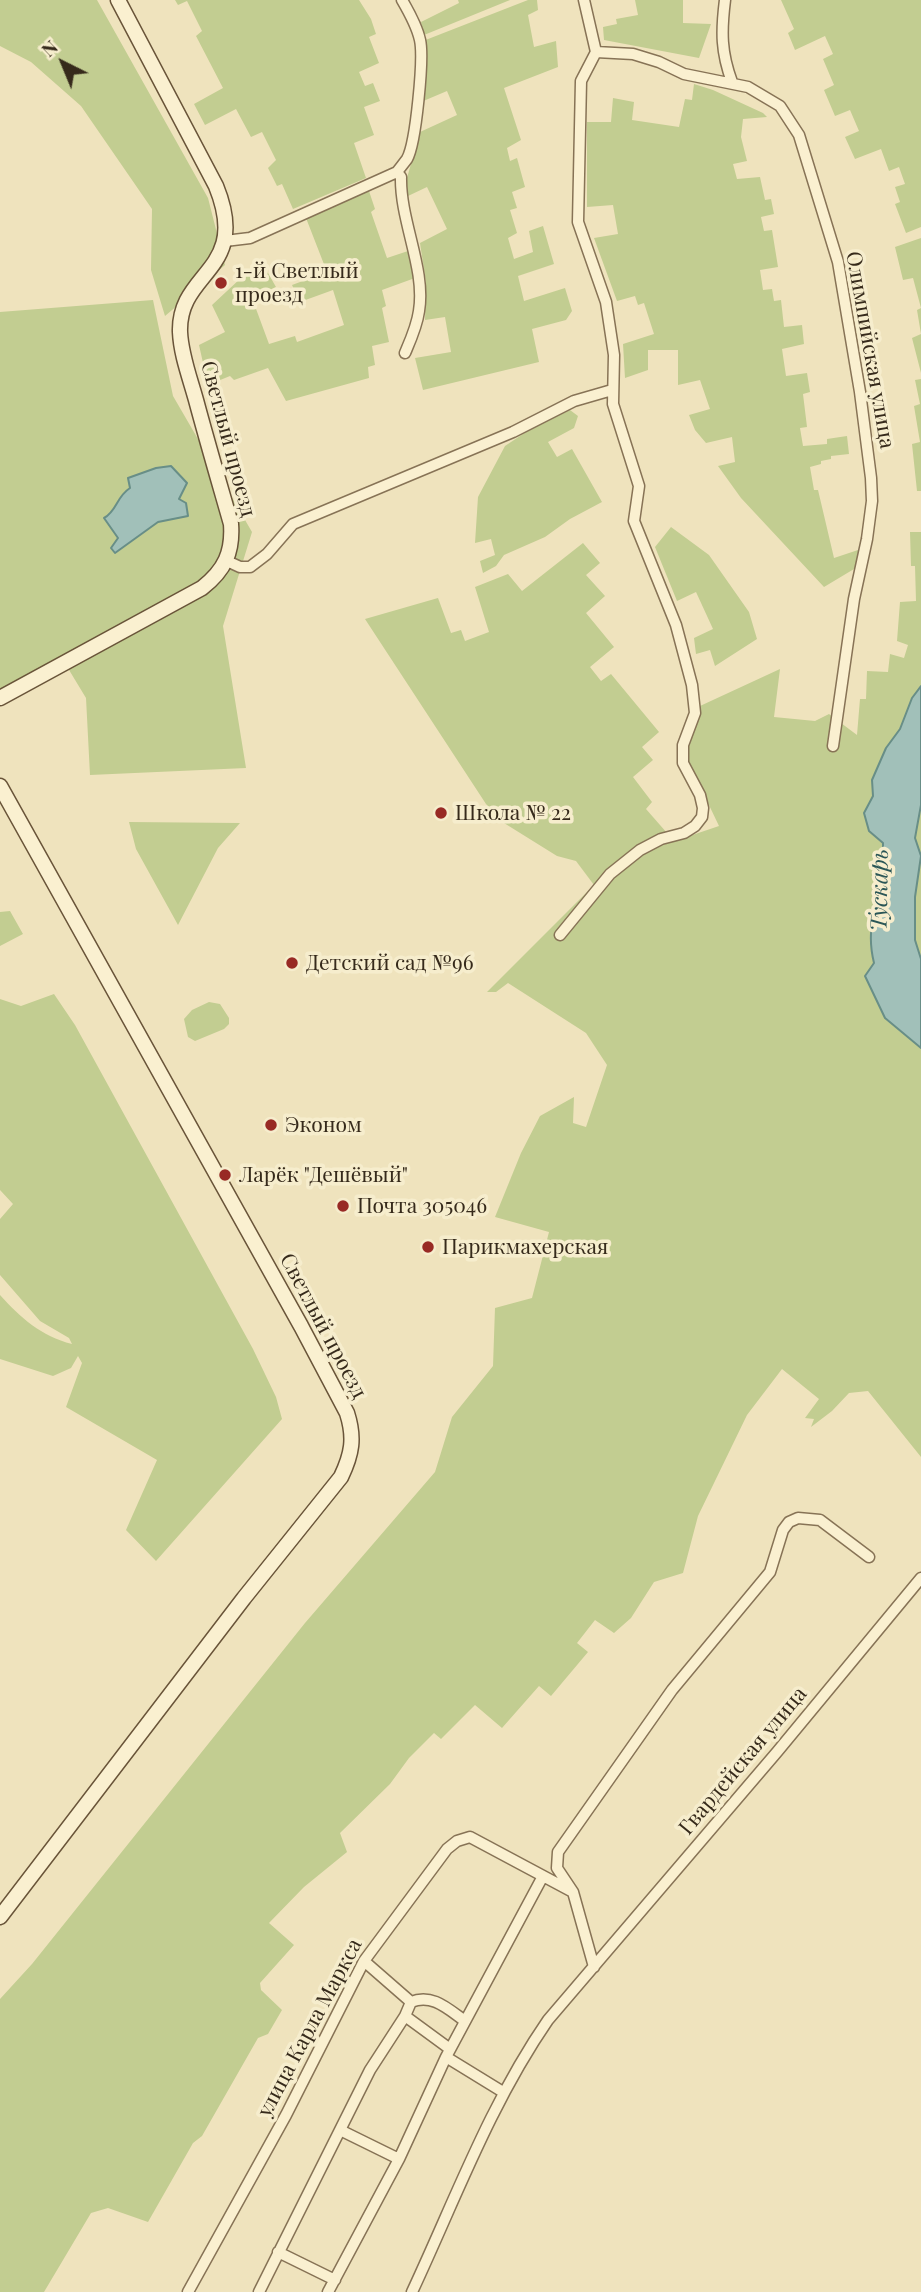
<!DOCTYPE html>
<meta charset="utf-8">
<style>
body{margin:0}
#map{position:relative;width:921px;height:2292px;overflow:hidden;background:#efe3bd;font-family:"Playfair Display",serif}
canvas{display:block}
.north{position:absolute;left:28px;top:28px;width:70px;height:70px;-webkit-text-stroke:5px #f6edcd;paint-order:stroke;rotate:317deg;font-size:19px;font-weight:700;line-height:28px;text-align:center;color:#362a1b}
.north::after{content:'';display:block;margin:auto;width:24px;height:32px;background:#362a1b;clip-path:polygon(50% 0,100% 100%,50% 72%,0 100%)}
</style>
<div id="map">
<canvas width="921" height="2292"></canvas>
<div class="north">N</div>
</div>
<script>
const ctx = document.querySelector('canvas').getContext('2d');
ctx.lineJoin = 'round';
function fillPath(path, color) {
  ctx.fillStyle = color;
  ctx.fill(path, 'evenodd');
}
function trace(path, color, width, dash) {
  ctx.strokeStyle = color;
  ctx.lineWidth = width;
  ctx.lineCap = dash ? 'butt' : 'round';
  ctx.setLineDash(dash || []);
  ctx.stroke(path);
}
function write(font, color, halo, rows, align = 'center') {
  ctx.font = font + ' "Playfair Display",serif';
  ctx.lineWidth = 7;
  ctx.setLineDash([]);
  ctx.textBaseline = 'middle';
  ctx.strokeStyle = halo;
  ctx.fillStyle = color;
  for (const [text, x, y, turn = 0] of rows) {
    ctx.save();
    ctx.translate(x, y);
    ctx.rotate((+turn || 0) * Math.PI / 180);
    ctx.textAlign = isNaN(turn) ? turn : align;
    if (halo) ctx.strokeText(text, 0, 0);
    ctx.fillText(text, 0, 0);
    ctx.restore();
  }
}
const green = new Path2D(`
 M0 0H97L208 198 225 265 165 316 151 270 152 209 81 106 31 62 0 46Z
 M175 0H359L371 19 376 34 369 37 379 63 359 72 365 86 373 83 380 101 364 107 374 135 354 143 366 178 293 209 282 184 277 186 268 168 276 160 262 132 251 137 236 109 205 125 194 104 223 88 196 36 202 31 187 1 178 5Z
 M458 0H510L424 35 421 22 459 3Z
 M528 0H537L538 10 528 15 534 47 556 41 558 67 504 88 521 140 507 148 510 161 517 158 525 187 512 192 517 208 510 210 517 233 508 238 514 259 533 252 529 231 543 226 554 264 518 276 524 301 565 288 572 311 566 320 532 329 539 362 423 390 415 358 451 352 445 317 425 320 426 283 420 243 447 229 427 187 408 196 405 185 420 132 457 115 447 91 421 102 423 41Z
 M635 0H683V23L711 24 699 58 604 40 603 27 617 24 616 19 638 15Z
 M781 0H921V227L906 233 895 204 900 202 895 187 905 184 899 167 889 171 881 149 855 159 845 137 859 131 850 110 835 116 824 90 834 85 823 59 833 54 825 36 795 50 788 33 794 29Z
 M694 84 713 90 763 113 767 117 743 119 741 137 747 161 733 164 737 179 760 177 765 200 771 199 774 214 761 217 764 231 772 230 778 267 760 270 763 290 772 289 774 301 781 300 784 327 802 325 804 344 782 349 786 376 807 373 810 392 803 394 807 427 800 428 803 446 827 444V439L847 436 849 454 831 456V459L821 461V464L810 467 814 490H818L834 558 861 549 859 566 824 587 741 498 718 466 735 462 732 437 706 443 695 430 689 415 710 409 700 380 678 385V350H648V370L625 378 623 344 654 334 644 303 638 305 635 296 617 301 594 238 618 234 613 205 587 207V122H611L613 98 634 102 632 120 679 127 685 99 692 100Z
 M369 191 375 209 371 212 387 258 408 251 415 278 382 290 386 306 382 308 389 342 372 346 375 365 368 367 369 378 286 401 268 368 234 380 230 376 208 385 199 345 225 332 212 305 256 264 268 273 276 287 252 298 269 344 295 336 297 342 344 325 333 290 300 302 292 285 327 272 306 218Z
 M921 238V373L912 338 921 334 917 310 921 308 913 278 903 280 895 247Z
 M153 300 173 396 252 532 223 626 246 768 90 775 86 698 63 660 0 693V312Z
 M921 379V491H917L912 444 920 442 914 406 920 404 915 380Z
 M570 410 578 416 574 428 548 442 557 457 572 449 602 502 570 519 545 537 504 555 496 566 483 573 480 561 495 555 491 539 475 543 478 497 505 446 532 428Z
 M671 527 709 555 749 612 757 639 715 666 710 650 696 654 694 638 713 629 696 592 677 601 655 547Z
 M910 532H921V686L912 698 901 728 886 748 872 780 873 796 864 813 870 831 883 843C883 859 883 876 879 892 873 920 867 934 874 963L865 976 885 1018 921 1048V1457L868 1391 849 1393 832 1411 811 1427 814 1419 805 1418 819 1399 782 1369 747 1415 698 1516 683 1573 654 1582 631 1618 614 1633 595 1620 577 1643 588 1652 551 1696 539 1686 502 1728 475 1705 441 1739 434 1733 409 1758 390 1784 340 1833 347 1852 304 1887 269 1923 294 1945 260 1983 261 1990 282 2010 268 2034 258 2038 202 2136 193 2143 148 2222 108 2208 91 2213 44 2292H0V1999L32 1964 305 1623 435 1472 452 1417 493 1366 495 1308 532 1298 549 1232 495 1217 521 1153 540 1116 574 1097 573 1123 586 1127 607 1065 586 1033 508 983 496 992H487L594 885 576 861 557 856 504 823 486 804 365 619 438 598 451 633 461 630 465 641 489 632 475 587 508 574 522 591 583 543 600 563 586 575 605 596 586 613 614 647 590 667 601 681 611 674 659 732 642 747 653 760 633 777 652 802 646 809 667 833 636 846 598 882 651 849 719 826 687 759 688 741 700 706 780 669 774 717 815 721 829 714 857 735 860 699H866L867 671 888 672 890 654 904 658 908 645 897 641 900 602 916 601 915 566H911Z
 M921 805V959L915 940V897L921 856 915 838Z
 M129 822 240 823 218 848 178 925 136 849Z
 M10 911 23 934 0 946V912Z
 M54 994 75 1025 253 1349 276 1397 282 1419 156 1561 126 1530 157 1460 66 1407 82 1363 78 1356 71 1368 53 1376 0 1359V1295C21 1318 41 1336 72 1344L69 1338 40 1321 0 1275V1219L13 1204 0 1190V999L21 1006Z
 M209 1002 220 1004 229 1018V1024L224 1029 195 1041 188 1037 184 1019 192 1010Z`);
const water = new Path2D(`
 M171 466 187 483 179 499 186 503 188 516 158 522 115 553 111 548 118 538 104 518C117 511 116 497 130 488L128 478 156 468Z
 M921 686V805L915 838 921 856 915 897V940L921 959V1048L885 1018 865 976 874 963C867 934 873 920 879 892 883 876 883 859 883 843L869 831 864 813 873 796 872 780 886 748 900 729 912 698Z`);
const street = new Path2D(`
 M402 0C409 12 417 26 420 40 424 58 416 143 407 159 404 163 400 168 397 172L401 177C400 221 426 269 419 311 417 326 411 339 405 353
 M725 0C721 32 721 52 732 82
 M596 52 633 54 659 62 684 74 748 87 780 106 799 135 838 262 860 392 871 478 872 501 867 539 854 599 833 746
 M225 241 250 238 397 172
 M227 561 240 567H250L267 554 293 524 513 432 574 401 612 390
 M560 935 610 874 640 850 661 839 684 833 695 826 702 817 703 808 700 795 683 763V745L695 713 692 685 676 625 634 521 639 486 613 404 614 355 606 302 578 222 581 81 596 52 584 0
 M364 1961 411 2002 405 2016 450 2049
 M594 1967 573 1892 557 1868 558 1852 672 1690 770 1572 783 1530 789 1522 798 1518 820 1520 869 1557
 M411 2002C432 1993 448 2009 465 2021
 M446 2057 503 2092
 M340 2130 399 2159
 M278 2252 335 2280
 M188 2292 286 2115 364 1961 447 1849 457 1841 470 1837 573 1892
 M259 2292 370 2070 405 2016
 M328 2292 399 2159 446 2057 543 1876
 M412 2292C455 2200 490 2104 548 2020L777 1752 921 1578`);
const secondary = new Path2D(`
 M0 698 202 588C225 570 233 552 231 524 219 482 207 441 196 400 190 378 181 355 180 332 178 270 251 272 216 186L118 0
 M0 786 301 1326 347 1413C355 1438 352 1454 341 1477L244 1598 0 1917`);
const markers = [
 [221,283,7,"#982a24"],
 [441,813,7,"#982a24"],
 [292,963,7,"#982a24"],
 [271,1125,7,"#982a24"],
 [225,1175,7,"#982a24"],
 [343,1206,7,"#982a24"],
 [428,1247,7,"#982a24"]
];
const poiNames = [
 ["1-й Светлый",235,271],
 ["проезд",235,295],
 ["Школа № 22",455,813],
 ["Детский сад №96",306,963],
 ["Эконом",285,1125],
 ["Ларёк \"Дешёвый\"",239,1175],
 ["Почта 305046",357,1206],
 ["Парикмахерская",442,1247]
];
const streetNames = [
 ["Олимпийская улица",870,350,80],
 ["Светлый проезд",228,439,75],
 ["Светлый проезд",323,1326,62],
 ["Гвардейская улица",743,1761,-50],
 ["улица Карла Маркса",310,2028,-62]
];
const waterNames = [
 ["Тускарь",880,890,-89]
];
fillPath(green, '#c2cd91');
fillPath(water, '#a1c0b9');
trace(water, '#688e87', 2);
trace(street, '#877356', 13);
trace(secondary, '#695439', 17);
trace(street, '#faf0d0', 10);
trace(secondary, '#faf0d0', 14);
for (const [x, y, r, color] of markers) {
  const dot = new Path2D();
  dot.arc(x, y, r, 0, 2 * Math.PI);
  ctx.fillStyle = color;
  ctx.fill(dot);
  trace(dot, '#f6edcd', 2.5);
}
write('21px', '#362a1b', '#f6edcd', poiNames, 'left');
write('21px', '#362a1b', '#f6edcd', streetNames);
write('italic 23px', '#2a5656', '#f6edcd', waterNames);
</script>
